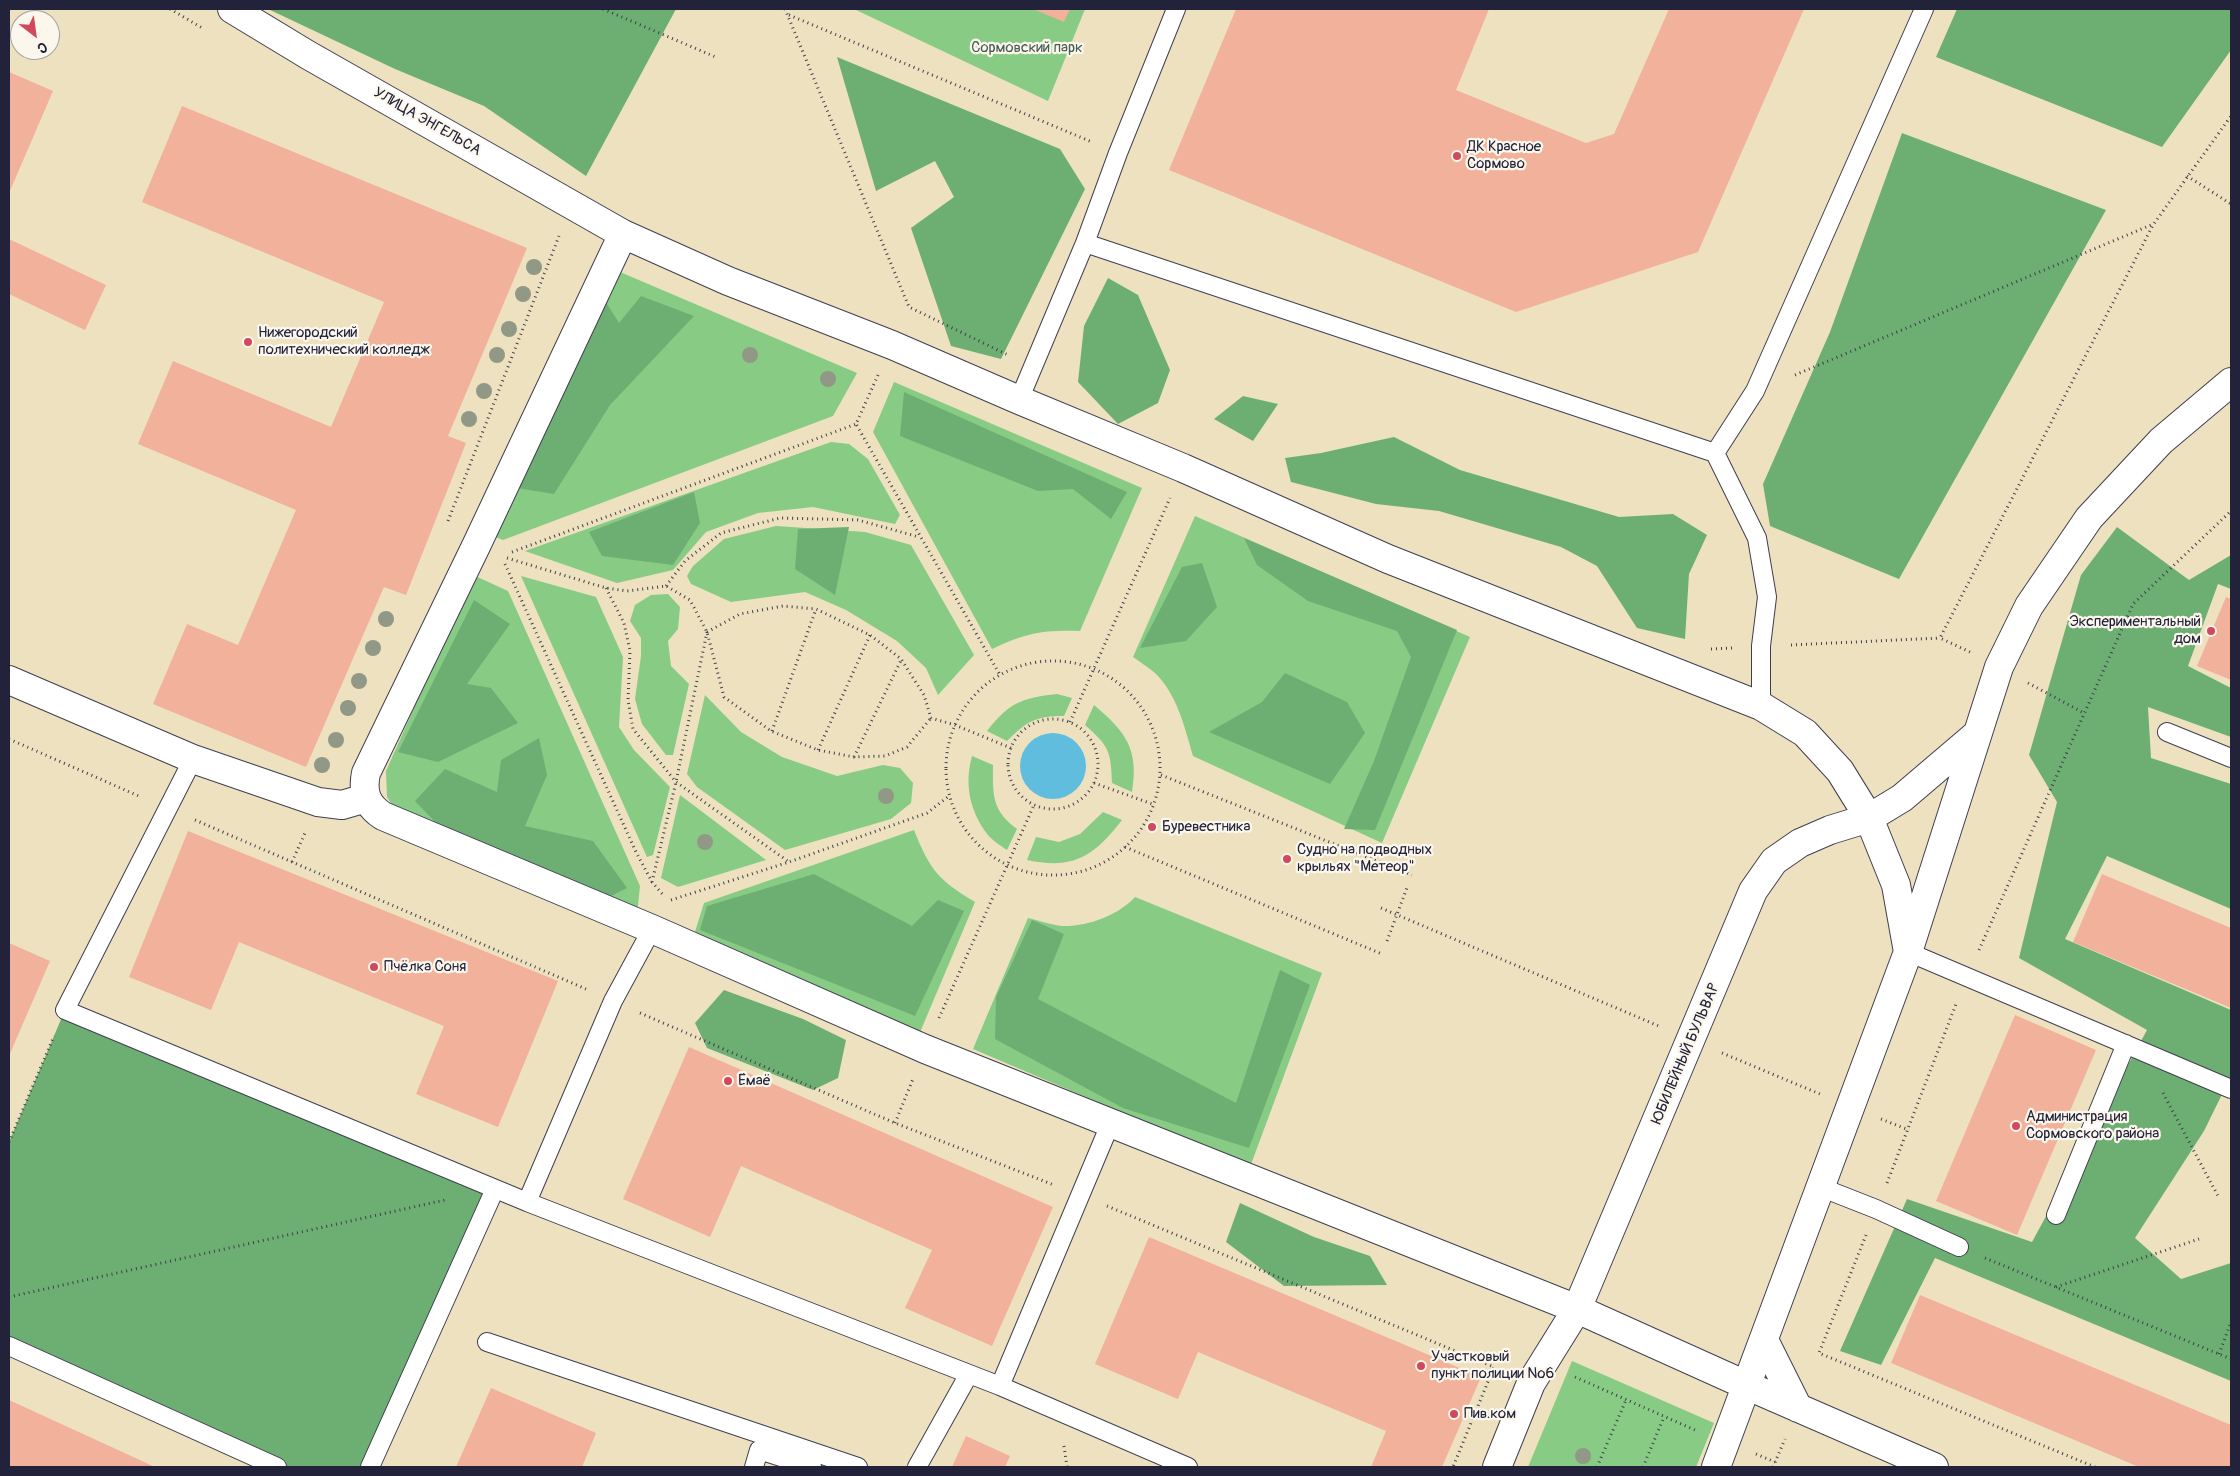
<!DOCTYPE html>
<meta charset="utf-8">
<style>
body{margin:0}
#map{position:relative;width:2240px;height:1476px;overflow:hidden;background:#ede1c0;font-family:Pangolin,sans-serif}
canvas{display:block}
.frame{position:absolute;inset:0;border:10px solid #22223b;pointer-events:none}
.north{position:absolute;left:10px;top:10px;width:50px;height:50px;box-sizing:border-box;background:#fbf7ec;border:1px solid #a4a2a5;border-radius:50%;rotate:150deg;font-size:14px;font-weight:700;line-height:20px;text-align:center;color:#22223b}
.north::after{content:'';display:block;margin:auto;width:18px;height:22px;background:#d1495b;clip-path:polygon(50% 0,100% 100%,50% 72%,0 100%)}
</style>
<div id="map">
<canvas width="2240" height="1476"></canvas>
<div class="frame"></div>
<div class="north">С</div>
</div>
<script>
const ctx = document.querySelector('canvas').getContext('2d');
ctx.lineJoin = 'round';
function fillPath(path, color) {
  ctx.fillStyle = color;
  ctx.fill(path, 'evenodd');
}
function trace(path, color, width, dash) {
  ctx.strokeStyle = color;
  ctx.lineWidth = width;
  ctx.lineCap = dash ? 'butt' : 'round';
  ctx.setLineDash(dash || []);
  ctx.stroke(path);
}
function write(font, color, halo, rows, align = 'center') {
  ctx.font = font + ' Pangolin,sans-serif';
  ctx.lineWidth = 4.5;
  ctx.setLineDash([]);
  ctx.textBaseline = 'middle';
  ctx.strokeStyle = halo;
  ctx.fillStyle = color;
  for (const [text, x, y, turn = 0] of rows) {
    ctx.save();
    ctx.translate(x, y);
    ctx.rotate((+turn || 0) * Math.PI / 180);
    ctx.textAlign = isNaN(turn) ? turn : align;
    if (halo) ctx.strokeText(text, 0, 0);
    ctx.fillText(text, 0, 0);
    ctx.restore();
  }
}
const green = new Path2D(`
 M854 9H1085L1048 101Z
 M613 269 857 373 833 416 503 540 490 535Z
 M894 382 1142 488 1080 631C1042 630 1026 633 992 649L873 432Z
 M831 442 849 444 868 459 900 515 895 524 813 507 758 513 706 532 673 570 617 583 525 551Z
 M1195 516 1470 637 1382 843 1193 756C1185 728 1177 694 1155 673 1148 667 1140 662 1133 657Z
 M776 526 865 532 911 545 974 655 938 695 926 668 897 641 846 610 805 592 731 602 691 584 687 576 693 566 724 539Z
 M473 575 508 591 640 886 637 915 400 817 387 797 386 771Z
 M521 576 596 597 623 657 619 727 634 750 670 787 653 855 647 857Z
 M668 594 680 607 678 629 668 641 671 666 689 684 673 755H666L642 724 635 699 641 656V638L630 621 635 605 651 595Z
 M1057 694 1072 698 1064 716C1036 716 1027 721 1007 741L987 731C1009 703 1021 698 1057 694Z
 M705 695 741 732 782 757 837 776 883 765 900 768 913 783 911 803 891 819 785 850 697 787 687 774Z
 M1094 705C1126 732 1139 749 1132 792L1112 783C1111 751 1109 746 1085 725Z
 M972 756 993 765C993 794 991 810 1017 829L1007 850C1001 846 993 841 988 835 970 812 964 785 972 756Z
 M680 795 766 860 678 887 661 878Z
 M1103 812 1122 820C1094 856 1074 870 1027 860L1036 837 1059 842 1080 834Z
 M914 830C930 870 938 880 975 902L918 1037 694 935 704 903Z
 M1135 897 1322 973 1250 1167 973 1049 1028 918C1038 920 1051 925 1062 926 1087 927 1119 915 1135 897Z
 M1572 1361 1714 1423 1696 1467H1528Z`);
const forest = new Path2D(`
 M268 9H676L586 176 484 106 395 69Z
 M1957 9H2231V50L2162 147 1936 57Z
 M837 57 1060 149 1085 189 1001 359 951 346 911 228 954 197 935 161 876 191Z
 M1902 133 2106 210 1899 579 1770 526 1763 484 1830 332Z
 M1108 278 1138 295 1170 370 1158 403 1118 424 1078 382 1084 326Z
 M602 296 619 323 641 296 694 316 610 405 554 494 517 488Z
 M904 392 1127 492 1111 519 1073 489 1038 491 900 436Z
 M1243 396 1278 404 1253 441 1214 419Z
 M1394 437 1460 470 1619 517 1673 514 1707 535 1689 574 1685 639 1637 628 1597 566 1561 547 1439 511 1376 504 1291 482 1285 458 1321 453Z
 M694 492 700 523 673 565 602 556 589 532Z
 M849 527 835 595 795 569 798 529Z
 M2117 527 2189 580 2231 555V589L2218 584 2188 666 2231 688V737L2148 707 2151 758 2231 784V909L2107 856 2065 939 2231 1010V1076L2204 1131 2135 1238 2181 1279 2231 1263V1381L1935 1258 1881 1365 1840 1351 1907 1199 2032 1242 2147 1030 2019 958 2057 802 2029 755 2081 575Z
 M1244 538 1457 630 1375 830 1344 829 1374 761 1411 657 1397 631 1308 601 1257 565Z
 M1202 563 1217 607 1186 641 1140 648 1182 567Z
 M474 600 510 624 467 684 491 688 518 723 438 762 398 752Z
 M1285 673 1347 702 1365 733 1330 784 1209 732 1262 702Z
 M539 738 547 775 525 826 593 841 627 888 603 900 466 854 415 801 445 769 497 792 501 760Z
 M814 874 912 926 938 900 964 911 915 1016 700 930 707 906Z
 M1032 920 1064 934 1038 999 1236 1103 1280 970 1310 985 1249 1148 1123 1108 995 1039 996 997Z
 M724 990 803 1019 846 1040 838 1078 813 1090 707 1048 695 1023Z
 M65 1010 495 1189 370 1467H277L9 1346V1142Z
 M1240 1203 1314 1237 1370 1256 1387 1285 1284 1286 1226 1242Z`);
const water = new Path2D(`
 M1020 766a33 33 0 1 1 66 0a33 33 0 1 1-66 0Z`);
const building = new Path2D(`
 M1033 9H1070L1064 22Z
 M1236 9H1489L1456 90 1586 143 1614 134 1669 9H1804L1698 252 1516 312 1169 170Z
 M9 72 53 91 9 193Z
 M182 106 527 248 448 436 466 443 406 595 384 587 306 767 153 704 187 624 238 645 296 510 138 444 173 361 331 427 384 302 142 202Z
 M9 239 106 285 85 330 9 294Z
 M2226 597 2231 599V680L2197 666Z
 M188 831 558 981 498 1127 416 1094 444 1026 239 942 211 1010 129 977Z
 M2102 874 2231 928V1008L2073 942Z
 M9 943 50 961 9 1056Z
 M2015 1015 2096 1050 2017 1235 1936 1201Z
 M689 1047 1053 1207 992 1346 905 1308 932 1250 741 1166 710 1237 623 1199Z
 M1149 1237 1481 1377 1442 1467H1371L1386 1431 1198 1352 1178 1399 1095 1364Z
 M1920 1295 2231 1425V1467H2139L1891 1363Z
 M491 1388 596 1433 582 1467H456Z
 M9 1400 81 1433 155 1467H9Z
 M966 1436 1010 1456 1005 1467H952Z`);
const path = new Path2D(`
 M170 9 204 29
 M603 9 718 58
 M785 9 909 307 1008 355
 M789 15 1092 142
 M2187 176 2231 204
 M878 375 856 424 1000 675
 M1795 375 2151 225
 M448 521 559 236
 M512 552 856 424
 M507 558 606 588 627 591 666 586 690 600 707 632 724 697 771 731 818 750 854 757 885 756 907 747 931 718
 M505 564 636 852 652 882 664 896
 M666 586 685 561 721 533 780 518 858 520 919 537
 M606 588 624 623 630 651 628 700 633 729 676 782 789 862
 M707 632 740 614 783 606 816 609 870 635 901 659 924 695 931 718 955 725 1011 748
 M1791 645 1940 638
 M1711 649 1732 648
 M1970 652 1940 638 2153 225 2231 116
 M946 768a107 107 0 1 1 214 0a107 107 0 1 1-214 0Z
 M2028 683 2084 713
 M1008 764a45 45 0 1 1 90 0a45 45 0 1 1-90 0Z
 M1070 722 1170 498
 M772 731 816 609
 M9 739 141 797
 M818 750 870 635
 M854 757 901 660
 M1161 775 1412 875
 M1094 783 1155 805
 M195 820 586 989
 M1125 847 1382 954
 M292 862 305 833
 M652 882 676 782 707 632
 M671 900 789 862 927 813 949 796
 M1381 908 1661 1027
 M1387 941 1408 885
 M1979 950 2133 604 2231 511
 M640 1013 895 1123 1054 1185
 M939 1018 1034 805
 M1722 1053 1820 1094
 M2163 1093 2218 1196
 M1881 1119 1909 1130
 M895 1123 913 1079
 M9 1142 54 1036
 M1887 1183 1956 1004
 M1107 1206 1494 1367 1453 1467
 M1866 1235 1819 1353 2095 1467
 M1985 1258 2231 1359
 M2056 1287 2199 1239
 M9 1297 445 1200
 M2219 1354 2231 1322
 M1575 1377 1695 1430
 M1064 1446 1067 1467
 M1756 1454 1775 1462
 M1597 1467 1626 1400
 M1643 1467 1664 1417
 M1773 1467 1785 1439`);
const service = new Path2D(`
 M1085 243 1118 153 1176 9
 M1019 400 1085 243 1715 453 1757 538 1767 597 1761 646V706
 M1715 453 1755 391 1924 9
 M2167 732 2231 758
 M193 759 65 1010 527 1202 1000 1386
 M1908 952 2231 1089
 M1111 1122 1000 1386 1188 1467
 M1820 1187 1876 1209 1959 1247
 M527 1202 613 1001 652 929
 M2056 1215 2126 1044
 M487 1342 858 1467
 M9 1346 277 1467
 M370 1467 495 1189
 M754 1467 759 1450 812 1467
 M917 1467 969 1374`);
const minor = new Path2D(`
 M9 680 193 759 318 802 342 805 366 798
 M1764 1340 1798 1408
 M1748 1386 1934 1467`);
const tertiary = new Path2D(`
 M232 9 308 55 623 234 728 281 892 345 1019 400 1183 468 1388 559 1761 706 1805 733 1840 771 1869 818 1896 885 1908 952
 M623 234 477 544 366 773C362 792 366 805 383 816L652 929 925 1049 1577 1309 1748 1386
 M1497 1467 1531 1383 1577 1309 1753 891 1774 861 1800 843 1830 830 1869 818 1902 798 1976 735
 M1716 1467 1908 952 1999 667 2029 606 2089 518 2161 441 2231 382`);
const trees = [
 [534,267],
 [523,294],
 [509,329],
 [497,355],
 [750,355],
 [828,379],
 [484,391],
 [469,419],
 [386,619],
 [373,648],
 [359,681],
 [348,708],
 [336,740],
 [322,765],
 [886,796],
 [705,842],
 [1583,1456]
];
const markers = [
 [1457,156,5,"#d1495b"],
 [248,342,5,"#d1495b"],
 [2211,631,5,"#d1495b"],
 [1152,827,5,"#d1495b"],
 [1287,859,5,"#d1495b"],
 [374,967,5,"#d1495b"],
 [728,1081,5,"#d1495b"],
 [2016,1126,5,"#d1495b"],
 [1421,1366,5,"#d1495b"],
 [1454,1414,5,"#d1495b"]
];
const parkNames = [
 ["Сормовский парк",1027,48]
];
const streetNames = [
 ["УЛИЦА ЭНГЕЛЬСА",427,122,30],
 ["ЮБИЛЕЙНЫЙ БУЛЬВАР",1686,1054,-67]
];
const poiNames = [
 ["ДК Красное",1467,147],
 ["Сормово",1467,164],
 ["Нижегородский",258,333],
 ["политехнический колледж",258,350],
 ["Экспериментальный",2201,622,"right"],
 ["дом",2201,639,"right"],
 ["Буревестника",1162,827],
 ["Судно на подводных",1297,850],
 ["крыльях \"Метеор\"",1297,867],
 ["Пчёлка Соня",384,967],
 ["Ёмаё",738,1081],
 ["Администрация",2026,1117],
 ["Сормовского района",2026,1134],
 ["Участковый",1431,1357],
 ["пункт полиции №6",1431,1374],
 ["Пив.ком",1464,1414]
];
fillPath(green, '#87cb84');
fillPath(forest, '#6daf72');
fillPath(water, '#60bdde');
fillPath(building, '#f2b19a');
trace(service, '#403f4f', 20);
trace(minor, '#403f4f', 30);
trace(tertiary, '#403f4f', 30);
trace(path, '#403f4f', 3, [1, 4]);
trace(service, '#fff', 18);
trace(minor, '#fff', 28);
trace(tertiary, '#fff', 28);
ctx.fillStyle = '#919885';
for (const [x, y] of trees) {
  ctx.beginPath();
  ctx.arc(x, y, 8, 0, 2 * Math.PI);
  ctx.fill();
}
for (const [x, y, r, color] of markers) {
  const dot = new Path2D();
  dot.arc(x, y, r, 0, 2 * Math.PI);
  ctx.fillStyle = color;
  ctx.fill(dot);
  trace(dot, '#fbf7ec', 2);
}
write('15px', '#455d55', '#fbf7ec', parkNames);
write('15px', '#22223b', '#fbf7ec', streetNames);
write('15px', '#22223b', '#fbf7ec', poiNames, 'left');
</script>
